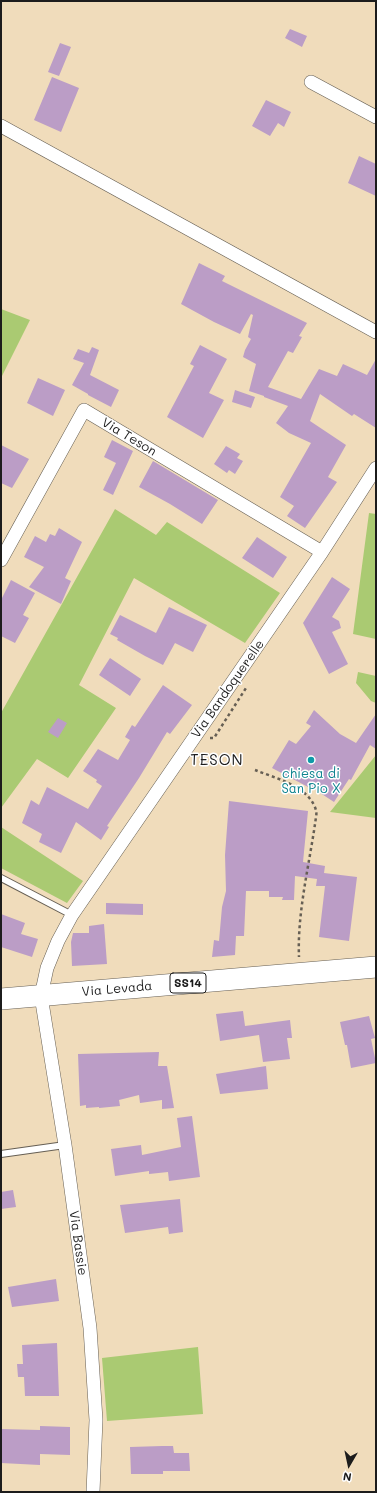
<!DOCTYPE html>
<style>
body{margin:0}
#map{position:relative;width:377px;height:1493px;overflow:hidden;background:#f0dcbb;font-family:Mali,sans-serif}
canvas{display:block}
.frame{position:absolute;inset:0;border:2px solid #1c1c1c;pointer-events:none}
.north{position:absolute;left:329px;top:1445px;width:40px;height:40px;-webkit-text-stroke:3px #fff;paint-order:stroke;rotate:189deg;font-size:11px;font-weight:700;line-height:16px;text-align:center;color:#1c1c1c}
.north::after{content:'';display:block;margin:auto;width:14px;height:18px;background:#1c1c1c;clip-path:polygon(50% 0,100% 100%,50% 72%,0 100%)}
</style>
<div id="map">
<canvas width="377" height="1493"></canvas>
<div class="frame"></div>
<div class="north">N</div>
</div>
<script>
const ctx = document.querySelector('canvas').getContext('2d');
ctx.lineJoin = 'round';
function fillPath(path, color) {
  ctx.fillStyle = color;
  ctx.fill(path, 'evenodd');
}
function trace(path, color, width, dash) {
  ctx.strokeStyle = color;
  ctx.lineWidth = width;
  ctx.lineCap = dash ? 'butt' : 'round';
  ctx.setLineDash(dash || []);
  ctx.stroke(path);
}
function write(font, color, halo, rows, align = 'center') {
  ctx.font = font + ' Mali,sans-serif';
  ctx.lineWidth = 3;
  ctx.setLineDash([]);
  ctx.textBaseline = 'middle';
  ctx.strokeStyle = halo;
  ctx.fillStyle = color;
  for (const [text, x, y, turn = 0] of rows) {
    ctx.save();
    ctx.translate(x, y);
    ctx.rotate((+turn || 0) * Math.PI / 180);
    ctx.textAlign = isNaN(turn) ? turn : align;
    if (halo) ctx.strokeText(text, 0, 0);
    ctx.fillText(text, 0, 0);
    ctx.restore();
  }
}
const green = new Path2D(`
 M1 309 30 320 1 378Z
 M115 509 156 535 167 522 280 593 245 643 134 578 79 685 116 708 68 778 37 759 1 808V713Z
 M369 513 376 514V639L353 634Z
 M358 672 376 676V703L371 701 356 683Z
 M376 755V818L330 812Z
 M1 827 83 881 67 903 1 868Z
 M198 1347 203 1414 107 1421 102 1358Z`);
const building = new Path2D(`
 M290 29 307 36 302 47 285 38Z
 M60 43 71 47 59 76 48 72Z
 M52 77 79 88 61 132 34 120Z
 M266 100 291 112 284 127 278 123 270 136 252 126Z
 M359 156 376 164V196L348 183Z
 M199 263 225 276 222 281 307 323 299 336 302 337 293 353 288 351 268 387 301 399 319 369 337 376 343 364 367 375 376 359V428L354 414 352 416 320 394 310 421 346 445 328 477 337 482 305 528 287 516 294 506 280 497 311 443 289 433 276 423 288 406 264 397V395V396L249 391 256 364 243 357 245 350 251 339 248 337 253 315 251 314 240 334 214 322 181 304Z
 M200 345 227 359 209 393 224 400 203 438 167 417 194 366 190 364Z
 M92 347 99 350 90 375 119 390 111 407 88 395V394L72 385 84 363 73 359 78 349 89 353Z
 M38 378 65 390 53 416 27 403Z
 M235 390 255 397 251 408 232 402Z
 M112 440 133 451 113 495 103 490 116 463 104 457Z
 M1 445 29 459 12 488 1 483Z
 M226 446 240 454 237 458 243 461 235 474 229 470 227 473 214 464Z
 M153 461 218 500 202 524 170 504 139 487Z
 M59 528 82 542 65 578 71 581 61 604 29 587 44 567 24 557 35 536 46 542 50 534 55 536Z
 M257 537 287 557 273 578 242 558Z
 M332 577 350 589 332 617 339 621 341 628 332 632 348 664 329 674 303 623Z
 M11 580 35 593 23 615 29 618 15 643 1 636V600Z
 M169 607 207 625 193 652 175 643 163 665 145 656 117 640 118 638 110 634 120 615 156 633Z
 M110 658 141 679 130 696 99 675Z
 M163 685 192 705 170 734 167 732 139 778 107 826 109 827 101 840 76 822 61 853 39 842 42 834 22 823 31 800 39 805 47 787 88 809 102 786 96 782 97 780 83 771 98 749 118 760 130 740 125 737 132 725 135 727Z
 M314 710 340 734 356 743 376 714V749L370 745 351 780 349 779 334 802 311 787 310 788 272 768 289 740 296 744 311 726 306 723Z
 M58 718 67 723 58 738 48 732Z
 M229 801 308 811 303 862 325 866 324 873 357 877 349 941 319 937 325 886H316L317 879 295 876 294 900H282L283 897H269V891H246L244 936H236L235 955 212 957 214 940 219 941 222 907 226 891 225 855Z
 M106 903 143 904V915L106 914Z
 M1 914 25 923 21 934 38 939 32 957 1 947Z
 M104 924 107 964 72 966 71 942 73 933H89V926Z
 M243 1011 245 1026 290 1020 292 1038H287L290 1059 263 1062 259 1035 220 1041 216 1014Z
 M369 1016 375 1038 371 1039 376 1063 351 1068 347 1045H345L340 1022Z
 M159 1052 158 1066H167L174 1108 162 1109V1100L140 1103 139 1095 119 1100 120 1106 99 1108V1107L86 1108V1105L80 1106 78 1054Z
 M266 1066 268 1089 220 1094 216 1074Z
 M192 1116 200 1177 169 1181 168 1172 149 1174V1171L115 1176 111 1149 141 1145 142 1155 181 1147 177 1118Z
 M13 1190 16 1207 1 1209V1192Z
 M180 1199 183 1232 169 1234 168 1227 125 1233 120 1205Z
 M56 1279 59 1301 12 1307 8 1287Z
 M57 1343 59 1396H25L24 1377H18L17 1364H23L22 1345Z
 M40 1426 70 1427V1455L40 1454V1465L1 1463V1429L40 1430Z
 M162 1446H173L174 1453H189L190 1471H163V1474H131L130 1447Z`);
const path = new Path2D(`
 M210 738H214L246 688
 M255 770C275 778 304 785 314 805 316 809 317 813 316 817 310 862 297 912 299 957`);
const service = new Path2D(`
 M1 878 72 915
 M1 1154 65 1145`);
const minor = new Path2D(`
 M311 82 376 117
 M1 126 376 332
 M1 560 84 410 322 552
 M93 1492 96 1420 90 1328 65 1145 41 996 47 968 58 941 72 915 322 552 376 468`);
const primary = new Path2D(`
 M1 999 376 967`);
const markers = [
 [311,760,4,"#0f9aa8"]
];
const shields = [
 [188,983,36]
];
const shieldNames = [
 ["SS14",188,983]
];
const streetNames = [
 ["Via Teson",129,437,31],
 ["Via Bandoquerelle",228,689,-55],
 ["Via Levada",117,989,-5],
 ["Via Bassie",78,1243,82]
];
const cultureNames = [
 ["chiesa di",311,774],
 ["San Pio X",311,789]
];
const quarterNames = [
 ["TESON",217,760]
];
fillPath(green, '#aaca72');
fillPath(building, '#bb9dc6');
trace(service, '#665f54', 8);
trace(minor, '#665f54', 14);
trace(primary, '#665f54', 22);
trace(path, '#665f54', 2.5, [3, 3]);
trace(service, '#fff', 6);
trace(minor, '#fff', 13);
trace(primary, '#fff', 21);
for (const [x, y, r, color] of markers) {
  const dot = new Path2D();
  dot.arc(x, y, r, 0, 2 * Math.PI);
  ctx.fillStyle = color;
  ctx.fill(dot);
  trace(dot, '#fff', 1.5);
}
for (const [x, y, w] of shields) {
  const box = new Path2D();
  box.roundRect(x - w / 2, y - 10, w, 20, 3);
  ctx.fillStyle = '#fff';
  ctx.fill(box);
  trace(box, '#1c1c1c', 1);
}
write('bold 12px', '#1c1c1c', null, shieldNames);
write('13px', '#1c1c1c', '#fff', streetNames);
write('13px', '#0d838f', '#fff', cultureNames);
ctx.letterSpacing = '1px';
write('15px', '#1c1c1c', '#fff', quarterNames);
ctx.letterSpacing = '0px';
</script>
